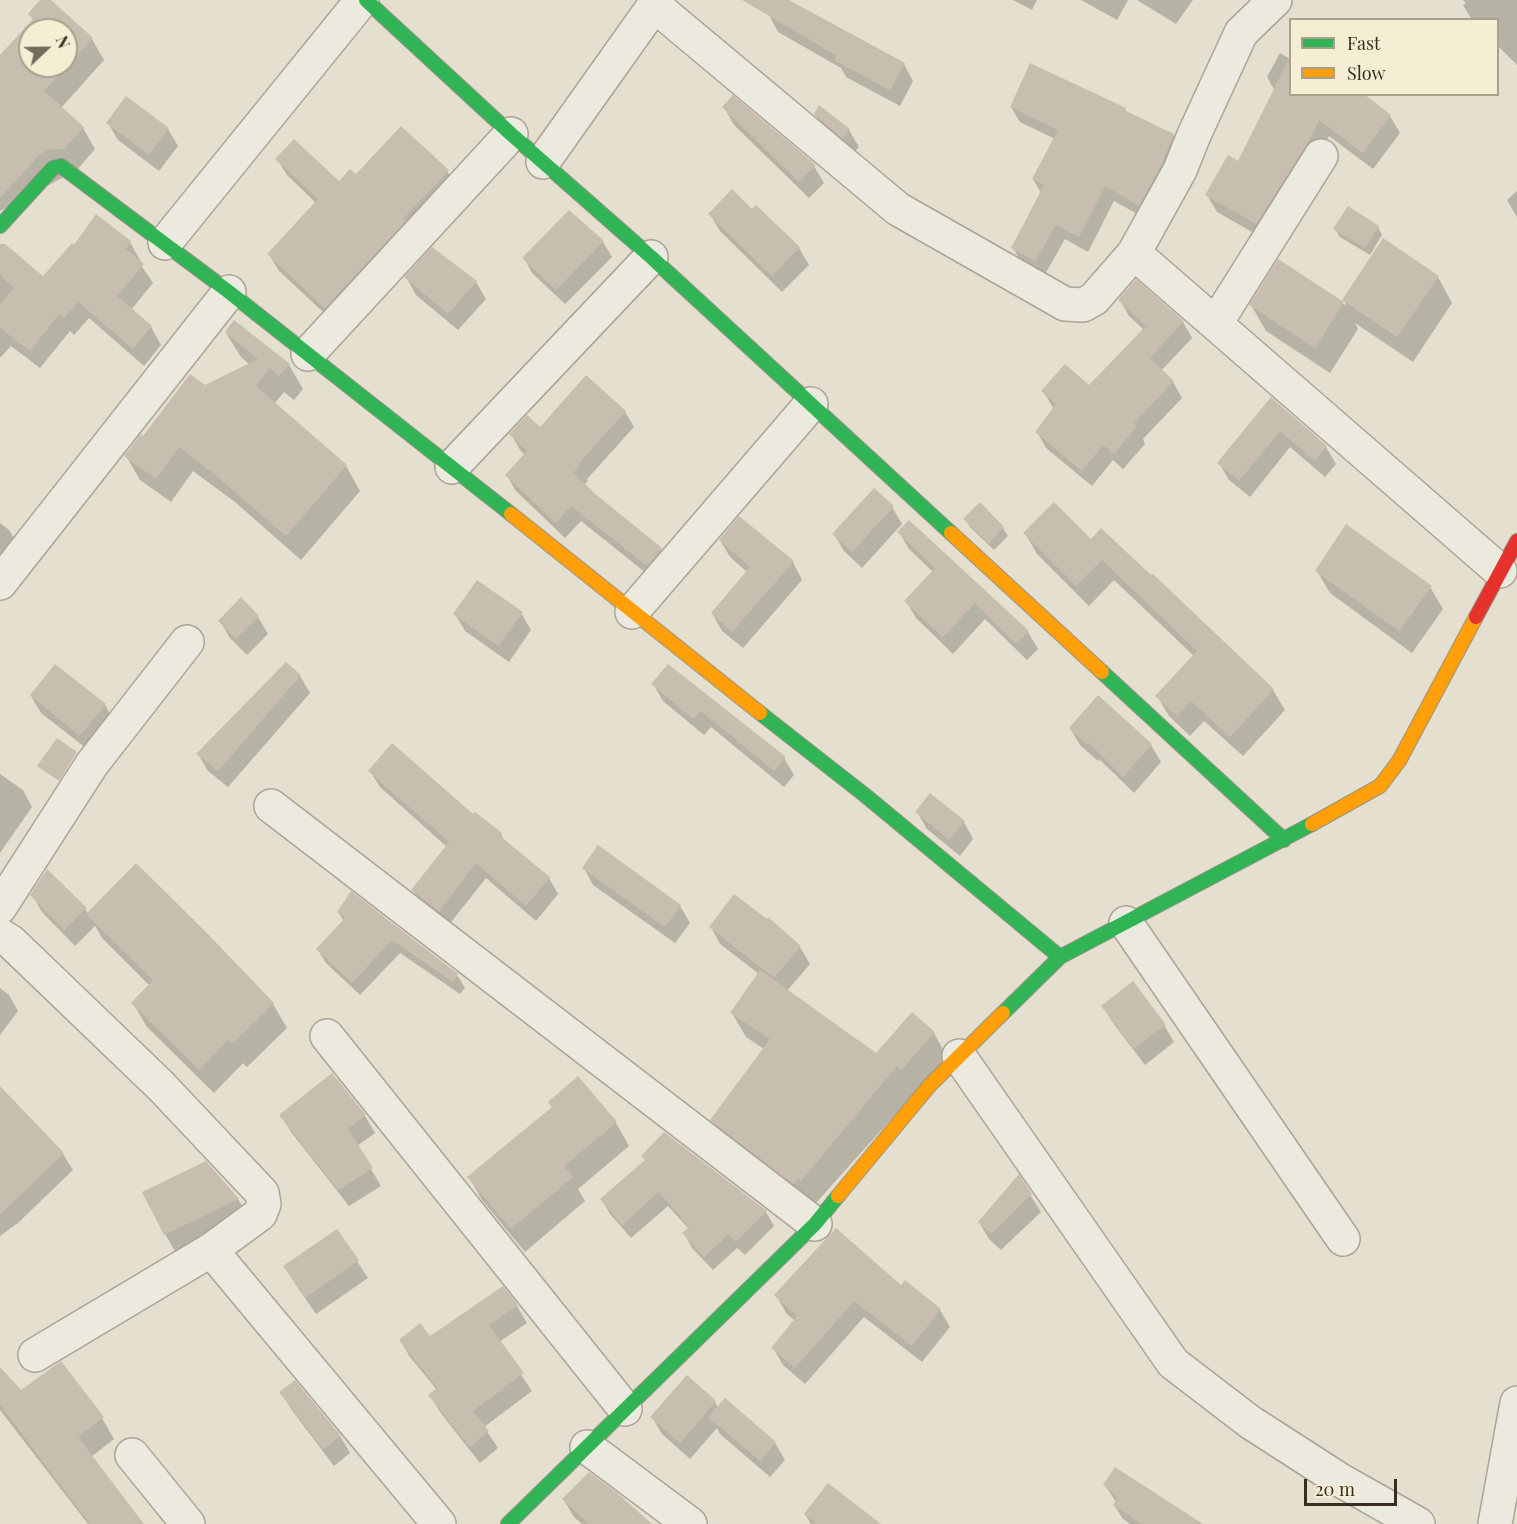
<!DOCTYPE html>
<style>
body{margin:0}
#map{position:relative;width:1517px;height:1524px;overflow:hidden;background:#e4dfce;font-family:"Playfair Display",serif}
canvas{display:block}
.legend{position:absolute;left:1289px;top:18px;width:210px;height:78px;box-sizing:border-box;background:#f5eed4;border:2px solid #a9a18c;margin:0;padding:8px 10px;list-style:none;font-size:18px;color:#382d1f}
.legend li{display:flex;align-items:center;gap:12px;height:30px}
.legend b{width:30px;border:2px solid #a9a18c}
.north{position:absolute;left:18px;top:18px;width:60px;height:60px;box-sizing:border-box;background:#f5eed4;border:2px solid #a9a18c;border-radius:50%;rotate:68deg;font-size:16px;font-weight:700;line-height:24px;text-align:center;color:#382d1f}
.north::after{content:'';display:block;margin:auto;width:21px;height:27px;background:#746b5c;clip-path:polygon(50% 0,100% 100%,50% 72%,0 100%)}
.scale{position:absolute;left:1304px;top:1479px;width:93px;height:27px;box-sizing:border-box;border:3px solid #382d1f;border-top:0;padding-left:8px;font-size:18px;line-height:21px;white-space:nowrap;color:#382d1f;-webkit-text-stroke:4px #f5eed4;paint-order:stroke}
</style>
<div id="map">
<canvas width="1517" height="1524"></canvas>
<ul class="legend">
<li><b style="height:8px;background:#30b455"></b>Fast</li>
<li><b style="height:8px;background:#ff9f0a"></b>Slow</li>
</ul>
<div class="north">N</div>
<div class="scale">20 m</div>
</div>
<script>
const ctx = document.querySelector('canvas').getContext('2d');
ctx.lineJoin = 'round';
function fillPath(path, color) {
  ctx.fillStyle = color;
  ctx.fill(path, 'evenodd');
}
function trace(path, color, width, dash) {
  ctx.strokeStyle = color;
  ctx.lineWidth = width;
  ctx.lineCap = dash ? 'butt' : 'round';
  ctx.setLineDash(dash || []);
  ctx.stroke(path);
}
const shadow = new Path2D(`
 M42 0H49L92 39 104 60 61 108 83 128 95 149 77 170 0 211V57L33 21 30 14ZM30 30H66V66H30Z
 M777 0H786L904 64 913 81 900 106 846 77 841 68 778 32 769 15Z
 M1013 0H1037L1032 10Z
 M1081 0H1128L1117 20Z
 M1137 0H1193L1176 24Z
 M1463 0H1517V65L1498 46V20H1472L1463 5 1466 3Z
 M1280 53 1290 59V94L1390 116 1400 133 1373 169 1329 136 1316 162 1266 240 1217 212 1207 195 1238 163 1275 91 1267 77Z
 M724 107 814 166 824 183 809 198 734 125Z
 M1011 107 1125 109 1127 113 1173 135 1182 151 1148 220 1114 201 1088 252 1065 239 1044 276 1022 263 1013 248 1041 193 1033 179 1055 139 1020 122Z
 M815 114 849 130 859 147 852 154 825 131Z
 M108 123 168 129 178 146 159 171 118 140Z
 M277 159 339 184 356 177 447 171 457 187 335 323 279 271 269 254 316 203 287 175Z
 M1517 191V217L1507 200Z
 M752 211 799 248 809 265 782 292 720 231 710 214Z
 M569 212 603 242 612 257 565 304 532 273 524 258Z
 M1378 227 1382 235 1370 255 1340 237 1335 229Z
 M130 242 140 260 139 262 153 283 131 310 151 327 161 345 144 366 89 318 74 335 70 331 40 368 11 346 0 358V246L43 278Z
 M432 249 476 282 486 299 458 330 416 295 406 277Z
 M1279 262 1347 306 1344 300 1438 277 1452 303 1413 362 1355 323 1358 329 1330 373 1266 331 1251 305Z
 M1120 300 1183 322 1192 338 1161 371 1173 382 1182 398 1143 439 1145 444 1123 469 1113 460 1092 486 1046 448 1037 432 1054 409 1043 391 1089 387 1144 330 1129 316Z
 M226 333 289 365 303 389 294 400 284 392 274 404 346 466 360 491 301 560 235 502 193 471 171 502 140 480 126 456 143 438 250 365 241 357Z
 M1271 399 1326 447 1336 464 1325 477 1290 447 1250 497 1229 480 1219 463Z
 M625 412 634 427 587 479 588 481 584 485 661 549 670 564 656 581 581 521 565 538 515 490 507 475 525 455 520 450 511 434Z
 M980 505 1003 528 1008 536 994 550 970 527 965 519Z
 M892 507 902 524 862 568 844 551 834 534Z
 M0 523 9 530 19 547 0 572Z
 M899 532 1028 632 1038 649 1027 660 985 619 953 654 916 618 906 601 933 572 909 549Z
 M1025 533 1091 541 1273 690 1285 710 1243 756 1204 721 1190 736 1169 716 1157 696 1194 656 1114 580 1089 606 1037 554Z
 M720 540 793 562 802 580 743 648 722 631 712 613 747 572 730 557Z
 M1317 571 1430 587 1443 609 1412 653 1330 593Z
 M521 613 531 630 509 662 465 631 455 614Z
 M258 617 268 634 247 655 230 638 220 621Z
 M300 676 310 693 228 787 208 771 198 754Z
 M653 684 784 758 794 775 784 787 711 727 704 735 663 701Z
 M31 696 105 705 115 723 91 752 41 713Z
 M1099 697 1151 745 1161 762 1134 793 1099 759 1098 761 1080 745 1070 728Z
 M370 771 473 816 501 834 505 842 549 878 558 894 536 921 486 878 448 926 423 907 413 890 447 847 380 787Z
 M0 774 23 790 32 807 0 853Z
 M917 812 964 822 973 839 960 856 927 829Z
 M584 868 680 906 690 923 675 943 593 885Z
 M351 893 457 975 465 988 460 994 400 953 360 995 326 963 318 950 344 921 338 912Z
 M32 895 85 909 88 914 273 1004 287 1028 247 1067 243 1063 214 1093 147 1027 133 1003 150 986 102 938 95 926 75 946 42 912Z
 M711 927 800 947 810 964 787 991 876 1055 934 1033 947 1057 815 1204 725 1143 712 1120 764 1049 746 1037 732 1013 759 974 720 944Z
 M0 988 9 995 18 1011 0 1035Z
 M1103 1006 1164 1025 1174 1042 1145 1065 1113 1023Z
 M578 1078 616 1123 629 1146 578 1189 585 1201 525 1252 482 1200 469 1177 553 1108Z
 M0 1089 63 1154 73 1170 19 1222 0 1236Z
 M281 1115 365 1116 375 1133 357 1146 381 1186 349 1206 291 1132Z
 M646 1161 766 1212 774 1226 745 1255 737 1248 713 1270 692 1248 684 1233 689 1229 668 1206 631 1238 610 1214 602 1200Z
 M206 1163 238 1199 248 1216 175 1251 165 1234Z
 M1019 1177 1041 1212 1001 1250 989 1239 979 1222Z
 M337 1231 368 1278 316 1314 295 1284Z
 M901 1287 940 1310 950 1327 922 1362 864 1317 805 1384 783 1365 773 1348 795 1321 786 1313 776 1295Z
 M502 1288 517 1306 527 1323 499 1342 532 1391 484 1427 498 1448 480 1463 440 1412 430 1395 437 1390 410 1357 400 1340 430 1338Z
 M0 1369 20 1392 102 1418 114 1439 91 1457 141 1524H88L0 1410Z
 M281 1392 340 1436 350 1453 334 1466 291 1409Z
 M715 1402 718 1408 775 1443 785 1460 770 1477 720 1434 717 1428 690 1459 662 1434 652 1417Z
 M1105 1485 1188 1524H1130L1123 1519 1114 1505 1116 1502Z
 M564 1500 648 1524H582L574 1517Z
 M805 1514 878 1524H811Z`);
const building = new Path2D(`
 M40 0H51L93 38 44 91 84 127 64 149 48 150 39 155 0 198V55L33 19 28 14ZM30 30H66V66H30Z
 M742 0H789L905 63 890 90 834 60 837 56Z
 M1290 57V94H1364L1391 115 1363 153 1319 120 1307 144 1256 224 1205 195 1228 155 1238 161Z
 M1030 63 1126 108 1124 110 1174 134 1160 168 1139 206 1105 186 1079 237 1056 225 1035 261 1011 248 1044 185 1032 179 1058 130 1010 107Z
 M733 95 816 165 799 182 722 107Z
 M126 96 169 128 149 155 106 123Z
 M819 105 850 129 842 138 814 114Z
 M401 126 449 170 403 219 405 220 402 225 325 308 267 254 318 199 275 159 294 139 339 181 350 169 356 174Z
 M732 189 752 209 756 205 800 247 772 276 708 214Z
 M1348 206 1379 226 1365 248 1333 229Z
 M569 210 604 241 556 290 522 258Z
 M96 214 131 241 126 249 144 264 117 296 152 326 133 349 78 302 64 318 59 314 30 351 0 328V305L14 288 0 275V244H5L43 276 72 243 74 245Z
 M1383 238 1439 276 1397 337 1342 300Z
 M432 247 477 281 448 314 404 277Z
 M1278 259 1344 302 1315 348 1249 305Z
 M1136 279 1184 321 1150 358 1174 381 1134 423 1137 426 1114 454 1103 445 1082 471 1035 432 1056 404 1041 391 1065 364 1089 385 1146 326 1118 300Z
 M234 320 290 364 279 376 270 368 256 386 347 465 286 536 219 478 179 447 156 479 124 456 141 434 143 436 190 374 205 385 258 359 225 332Z
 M586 375 626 411 579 463 580 465 573 473 599 497 662 548 647 566 571 506 556 523 505 475 527 451 509 434 527 415 540 427Z
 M1271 397 1327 446 1315 461 1280 431 1239 481 1217 463Z
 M874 488 894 506 852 552 832 534Z
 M980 502 1004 527 989 543 963 519Z
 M1054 502 1091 539 1101 528 1151 575 1153 574 1274 689 1230 737 1191 701 1177 716 1155 696 1197 651 1102 560 1076 586 1023 533Z
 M739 516 794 561 732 632 711 613 750 567 719 540Z
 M909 520 1029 631 1016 644 975 603 943 637 904 601 935 568 897 532Z
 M1346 524 1432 586 1399 631 1315 571Z
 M477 580 523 612 498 646 453 614Z
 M241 597 259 616 236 639 218 621Z
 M286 662 301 675 218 771 196 754Z
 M55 664 106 704 80 736 30 695Z
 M668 664 786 757 774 771 701 711 693 719 651 684Z
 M1098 695 1152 744 1123 777 1089 743 1087 745 1069 728Z
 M57 738 77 752 59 781 37 766Z
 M392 743 473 814 475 812 502 833 500 836 550 877 526 906 476 863 439 911 411 890 449 842 368 771Z
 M930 793 965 821 949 840 915 812Z
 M598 845 681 905 665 927 582 868Z
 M136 863 204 930 274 1003 232 1044 228 1040 199 1070 131 1003 153 980 86 914Z
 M47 869 87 908 64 930 30 895Z
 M351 891 458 974 453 982 392 940 352 983 316 949 345 918 337 912Z
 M734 894 767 919 768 917 801 946 774 978 709 927Z
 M760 970 876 1053 912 1012 935 1032 901 1070 897 1066 801 1181 798 1179 793 1184 710 1120 770 1039 730 1013Z
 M1133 981 1166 1025 1134 1049 1101 1006Z
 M332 1073 366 1115 348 1129 373 1168 338 1190 279 1115Z
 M578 1076 617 1122 564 1166 573 1177 511 1229 467 1177 552 1107 548 1102Z
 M0 1086 64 1153 0 1215Z
 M664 1132 767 1211 736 1242 728 1235 704 1257 682 1233 689 1227 659 1192 622 1225 600 1199 645 1160 641 1156Z
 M206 1161 239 1199 164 1235 142 1192Z
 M1019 1174 1032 1194 991 1234 978 1222Z
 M836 1228 901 1285 905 1280 941 1309 912 1346 854 1301 795 1368 771 1348 797 1316 774 1295Z
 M337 1229 359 1260 305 1298 283 1266Z
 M503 1286 518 1305 489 1325 524 1373 473 1411 489 1431 470 1447 428 1395 437 1388 399 1340 420 1323 430 1336Z
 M61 1361 104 1417 78 1437 144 1524H90L0 1405V1367L21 1390Z
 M687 1375 716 1401 680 1443 650 1417Z
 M295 1380 341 1436 323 1449 279 1392Z
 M725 1398 776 1442 760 1461 708 1417Z
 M1115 1467 1203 1524H1142L1113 1505 1118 1497 1103 1485Z
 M589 1472 616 1492 652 1524H589L562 1499Z
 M828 1483 881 1524H816L804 1514Z`);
const street = new Path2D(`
 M654 5 898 209 1065 304 1083 305 1094 299 1134 253 1180 170 1194 135 1241 33 1275 0
 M543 162 658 0
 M165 243 362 0
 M1134 253 1500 571
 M1216 323 1321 156
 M308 354 511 134
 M452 467 651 257
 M0 583 229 292
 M632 612 811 404
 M271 806 815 1224
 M0 907 92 764 187 642
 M1126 923 1343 1239
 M0 935 11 942 161 1086 262 1193 264 1204 260 1214 211 1250 35 1355
 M327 1036 625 1409
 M959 1056 1173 1363 1250 1422 1340 1480 1418 1524
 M211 1250 439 1524
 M587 1447 690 1524
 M132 1455 188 1524
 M1495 1524 1517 1403`);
const fast = new Path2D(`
 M366 0 511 134 651 257 951 533
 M0 226 53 168 61 166 229 292 511 514
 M1102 672 1284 840
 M760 713 866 796 1060 957
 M1003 1013 1060 957 1312 824
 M508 1524 815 1224 838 1196`);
const slow = new Path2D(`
 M511 514 760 713
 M951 533 1102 672
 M1312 824 1380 786 1399 761 1476 617
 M838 1196 930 1085 1003 1013`);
const jam = new Path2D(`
 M1476 617 1517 541`);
fillPath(shadow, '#0003');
fillPath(building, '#c8beaf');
trace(street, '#aaa497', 36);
trace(fast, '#999387', 16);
trace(slow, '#999387', 16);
trace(jam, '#999387', 16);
trace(street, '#ece9df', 33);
trace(fast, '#30b455', 14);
trace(slow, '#ff9f0a', 14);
trace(jam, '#e5322d', 14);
</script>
